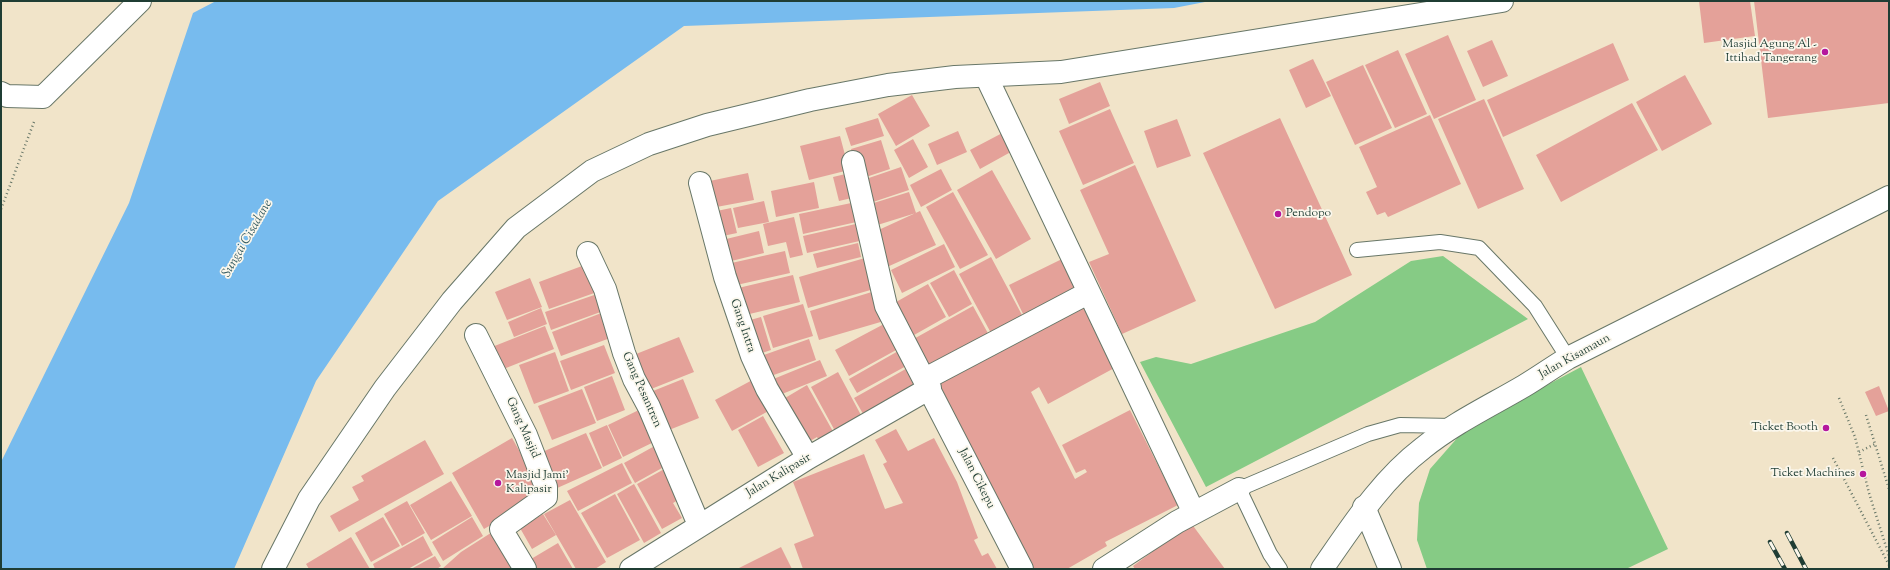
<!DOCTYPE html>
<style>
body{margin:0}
#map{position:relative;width:1890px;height:570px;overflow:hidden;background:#f1e4c9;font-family:"Sorts Mill Goudy",serif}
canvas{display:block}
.frame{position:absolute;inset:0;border:2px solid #1f3d34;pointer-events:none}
</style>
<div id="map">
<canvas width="1890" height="570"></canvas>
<div class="frame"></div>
</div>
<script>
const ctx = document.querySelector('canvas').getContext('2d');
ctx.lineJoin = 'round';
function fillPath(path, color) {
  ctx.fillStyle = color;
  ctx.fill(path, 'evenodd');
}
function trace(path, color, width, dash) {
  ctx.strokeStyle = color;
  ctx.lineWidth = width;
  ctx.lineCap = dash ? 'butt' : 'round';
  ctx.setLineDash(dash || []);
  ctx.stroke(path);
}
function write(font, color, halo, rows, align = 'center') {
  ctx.font = font + ' "Sorts Mill Goudy",serif';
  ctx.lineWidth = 3.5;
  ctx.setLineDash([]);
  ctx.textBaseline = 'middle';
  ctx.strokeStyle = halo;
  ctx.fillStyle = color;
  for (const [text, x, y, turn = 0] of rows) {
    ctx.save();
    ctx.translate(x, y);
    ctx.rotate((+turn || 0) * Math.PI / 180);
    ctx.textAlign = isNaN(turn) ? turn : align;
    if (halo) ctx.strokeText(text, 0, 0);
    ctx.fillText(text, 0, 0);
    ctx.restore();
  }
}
const green = new Path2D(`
 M1443 256 1528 319 1206 487 1140 362 1156 357 1191 364 1315 322 1411 261Z
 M1581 367 1668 549 1626 569H1427L1417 540 1419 503 1430 469 1466 428Z`);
const water = new Path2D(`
 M216 1H1210L1174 8 684 26 438 201 316 381 234 569H1V462L129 203 193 13Z`);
const building = new Path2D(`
 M1699 1H1750L1755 36 1704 43Z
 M1754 1H1889V103L1768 118Z
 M1448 35 1476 100 1434 119 1405 54Z
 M1492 40 1508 76 1483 87 1467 51Z
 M1613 43 1629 80 1503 137 1487 100Z
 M1398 50 1427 114 1395 128 1365 65Z
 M1313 59 1331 96 1306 108 1289 70Z
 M1363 65 1392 128 1355 145 1326 82Z
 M1685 75 1712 124 1662 151 1636 102Z
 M1100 82 1110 106 1069 124 1059 99Z
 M912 95 930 126 896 146 878 114Z
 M1484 99 1524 189 1478 209 1438 119Z
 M1632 103 1658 150 1561 202 1536 155Z
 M1110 109 1134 163 1083 185 1059 131Z
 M1430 115 1461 184 1388 217 1385 212 1377 215 1366 192 1377 187 1359 147Z
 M878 118 884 136 851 146 845 128Z
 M1280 118 1352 275 1275 309 1203 153Z
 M1177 119 1191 156 1157 168 1144 131Z
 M1008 130 1018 148 980 169 970 150Z
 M958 131 967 152 937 165 928 144Z
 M840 136 849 170 809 180 800 146Z
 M913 139 928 167 909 178 894 150Z
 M881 140 890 169 860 179 851 149Z
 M1135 165 1196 301 1122 334 1089 262 1109 254 1080 190Z
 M901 167 909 190 867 204 860 181Z
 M941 169 952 190 921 207 910 185Z
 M992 170 1031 239 996 259 957 190Z
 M854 172 860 196 839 201 833 177Z
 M748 173 754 200 711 208 705 182Z
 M814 182 819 208 776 217 771 191Z
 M909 192 916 213 871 227 864 206Z
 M953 192 988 255 960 269 926 207Z
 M764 201 769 222 738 228 733 208Z
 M856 202 861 221 803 234 799 214Z
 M731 208 737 233 718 237 712 212Z
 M920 211 936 245 887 267 872 233Z
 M794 217 803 255 790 258 786 242 768 246 763 224Z
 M860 223 864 240 807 253 803 236Z
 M759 231 764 253 723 263 718 241Z
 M858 243 861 257 817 268 813 254Z
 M944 244 955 267 902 293 891 270Z
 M785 251 790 273 732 286 727 264Z
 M991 257 1022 315 991 333 959 274Z
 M865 258 874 289 808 308 799 277Z
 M1062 259 1079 294 1026 320 1009 285Z
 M590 263 600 291 549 309 539 282Z
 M954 270 972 304 949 317 930 283Z
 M793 275 800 302 741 316 734 289Z
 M530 278 542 307 507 320 495 292Z
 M928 284 946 317 907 339 889 306Z
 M875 291 884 321 819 340 810 311Z
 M600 293 606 310 551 330 545 312Z
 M1083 300 1118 366 1048 404 1039 387 1031 392 1075 479 1087 472 1085 469 1076 473 1062 445 1130 410 1178 505 1105 542 1107 546 1067 569H1027L931 383Z
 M803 304 813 336 773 348 763 316Z
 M973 306 990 337 927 372 910 341Z
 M541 308 547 324 514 337 508 322Z
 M604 312 613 337 561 356 552 332Z
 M761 317 771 350 753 356 743 322Z
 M884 324 898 349 849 376 835 350Z
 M545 326 554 349 501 370 492 347Z
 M679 337 694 372 646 391 631 356Z
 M809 339 816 360 768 377 761 356Z
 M604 345 615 373 571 390 560 361Z
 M900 350 908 365 857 393 849 379Z
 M555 352 569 391 534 404 519 365Z
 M820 360 827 376 777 396 771 380Z
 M911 366 922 386 866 419 854 398Z
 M838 372 862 417 835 431 811 387Z
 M612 376 625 410 597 421 584 387Z
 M758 377 774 408 732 431 715 400Z
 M683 379 699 418 664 432 648 393Z
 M807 385 835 435 821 444 817 437 805 444 780 401Z
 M1879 386 1889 411 1876 416 1865 392Z
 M582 389 596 423 552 440 538 406Z
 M643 408 658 440 623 457 608 425Z
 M763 416 784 453 758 467 738 430Z
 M607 425 622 458 603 467 589 433Z
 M896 429 908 451 934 438 957 482 978 538 974 540 982 556 988 553 997 569H803L794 544 814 536 793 482 864 454 885 509 903 503 883 464 887 462 875 440Z
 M586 433 602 468 555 489 540 453Z
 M512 438 544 494 484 529 452 473Z
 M425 440 444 474 339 532 330 516 359 500 352 487 364 481 361 476Z
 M660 443 671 463 635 483 624 463Z
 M622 463 632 483 578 511 567 491Z
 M668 467 685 496 673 503 682 518 662 529 637 484Z
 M451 481 472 516 431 540 410 505Z
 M634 484 661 533 644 543 617 494Z
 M615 494 640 540 607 558 581 513Z
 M570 500 606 562 595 569H576L544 514Z
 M407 501 425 533 402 546 384 514Z
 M543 514 556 535 532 549 520 528Z
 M383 517 400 546 371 562 355 533Z
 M472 517 483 536 443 561 432 542Z
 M1191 523 1225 569H1135L1133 566Z
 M497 529 518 569H442L461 552Z
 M423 536 433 555 408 569H375L373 564Z
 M351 537 370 569H309L306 564Z
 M558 543 573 569H530L526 562Z
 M781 547 792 569H737Z
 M435 556 441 566 437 569H411Z`);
const path = new Path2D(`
 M1 209 34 122
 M1839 398 1855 437 1869 493 1889 556
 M1866 415 1889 489
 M1859 452 1875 444
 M1833 458 1889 565`);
const lane = new Path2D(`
 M1357 250 1440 242 1479 248 1535 306 1568 358
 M1280 569 1270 554 1239 489 1368 434 1400 425 1453 426`);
const street = new Path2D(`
 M986 76 1194 513
 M1 93 7 96 43 97 140 1
 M853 162 886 306 1022 569
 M700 183 725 277 752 356 767 389 808 458
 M588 253 605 289 624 353 634 379 649 407 699 525
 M476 335 526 435 546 487V497L501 529 525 569
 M925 379 1088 293
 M631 569 808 458 930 388
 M1104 569 1177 522 1239 489`);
const secondary = new Path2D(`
 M1364 507 1390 569
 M273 569 309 499 385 388 452 301 516 228 592 171 649 144 707 125 810 100 888 85 955 77 1061 72 1502 1`);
const primary = new Path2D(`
 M1322 569C1352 526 1381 480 1423 448 1454 423 1490 406 1524 386 1539 377 1553 367 1568 358L1889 197`);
const rail = new Path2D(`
 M1787 533 1806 569
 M1770 542 1785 569`);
const markers = [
 [1825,52,4,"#b5179e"],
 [1278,214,4,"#b5179e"],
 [1826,428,4,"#b5179e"],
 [1863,474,4,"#b5179e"],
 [498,483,4,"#b5179e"]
];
const poiNames = [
 ["Masjid Agung Al -",1817,45],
 ["Ittihad Tangerang",1817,59],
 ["Pendopo",1286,214,"left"],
 ["Ticket Booth",1818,428],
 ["Ticket Machines",1855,474],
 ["Masjid Jami'",506,476,"left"],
 ["Kalipasir",506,490,"left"]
];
const streetNames = [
 ["Gang Intra",742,326,71],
 ["Jalan Kisamaun",1575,357,-29],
 ["Gang Pesantren",641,390,66],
 ["Gang Masjid",522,428,66],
 ["Jalan Kalipasir",779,476,-31],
 ["Jalan Cikepu",976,479,63]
];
const waterNames = [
 ["Sungai Cisadane",248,239,-60]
];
fillPath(green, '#86cb85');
fillPath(water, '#7be');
fillPath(building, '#e4a199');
trace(lane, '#687768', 16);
trace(street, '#687768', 24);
trace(secondary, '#687768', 24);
trace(primary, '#687768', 24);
trace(path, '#687768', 2.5, [1, 3]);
trace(lane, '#fff', 14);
trace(street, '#fff', 22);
trace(secondary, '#fff', 22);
trace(primary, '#fff', 22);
trace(rail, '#1f3d34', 4.5);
trace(rail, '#fbf7ec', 3, [9]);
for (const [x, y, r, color] of markers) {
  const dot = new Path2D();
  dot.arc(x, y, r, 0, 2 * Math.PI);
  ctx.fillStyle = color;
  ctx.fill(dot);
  trace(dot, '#fbf7ec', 1.5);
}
write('12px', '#1f3d34', '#fbf7ec', poiNames, 'right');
write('12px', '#1f3d34', '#fbf7ec', streetNames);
write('italic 13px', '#355c62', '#fbf7ec', waterNames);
</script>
